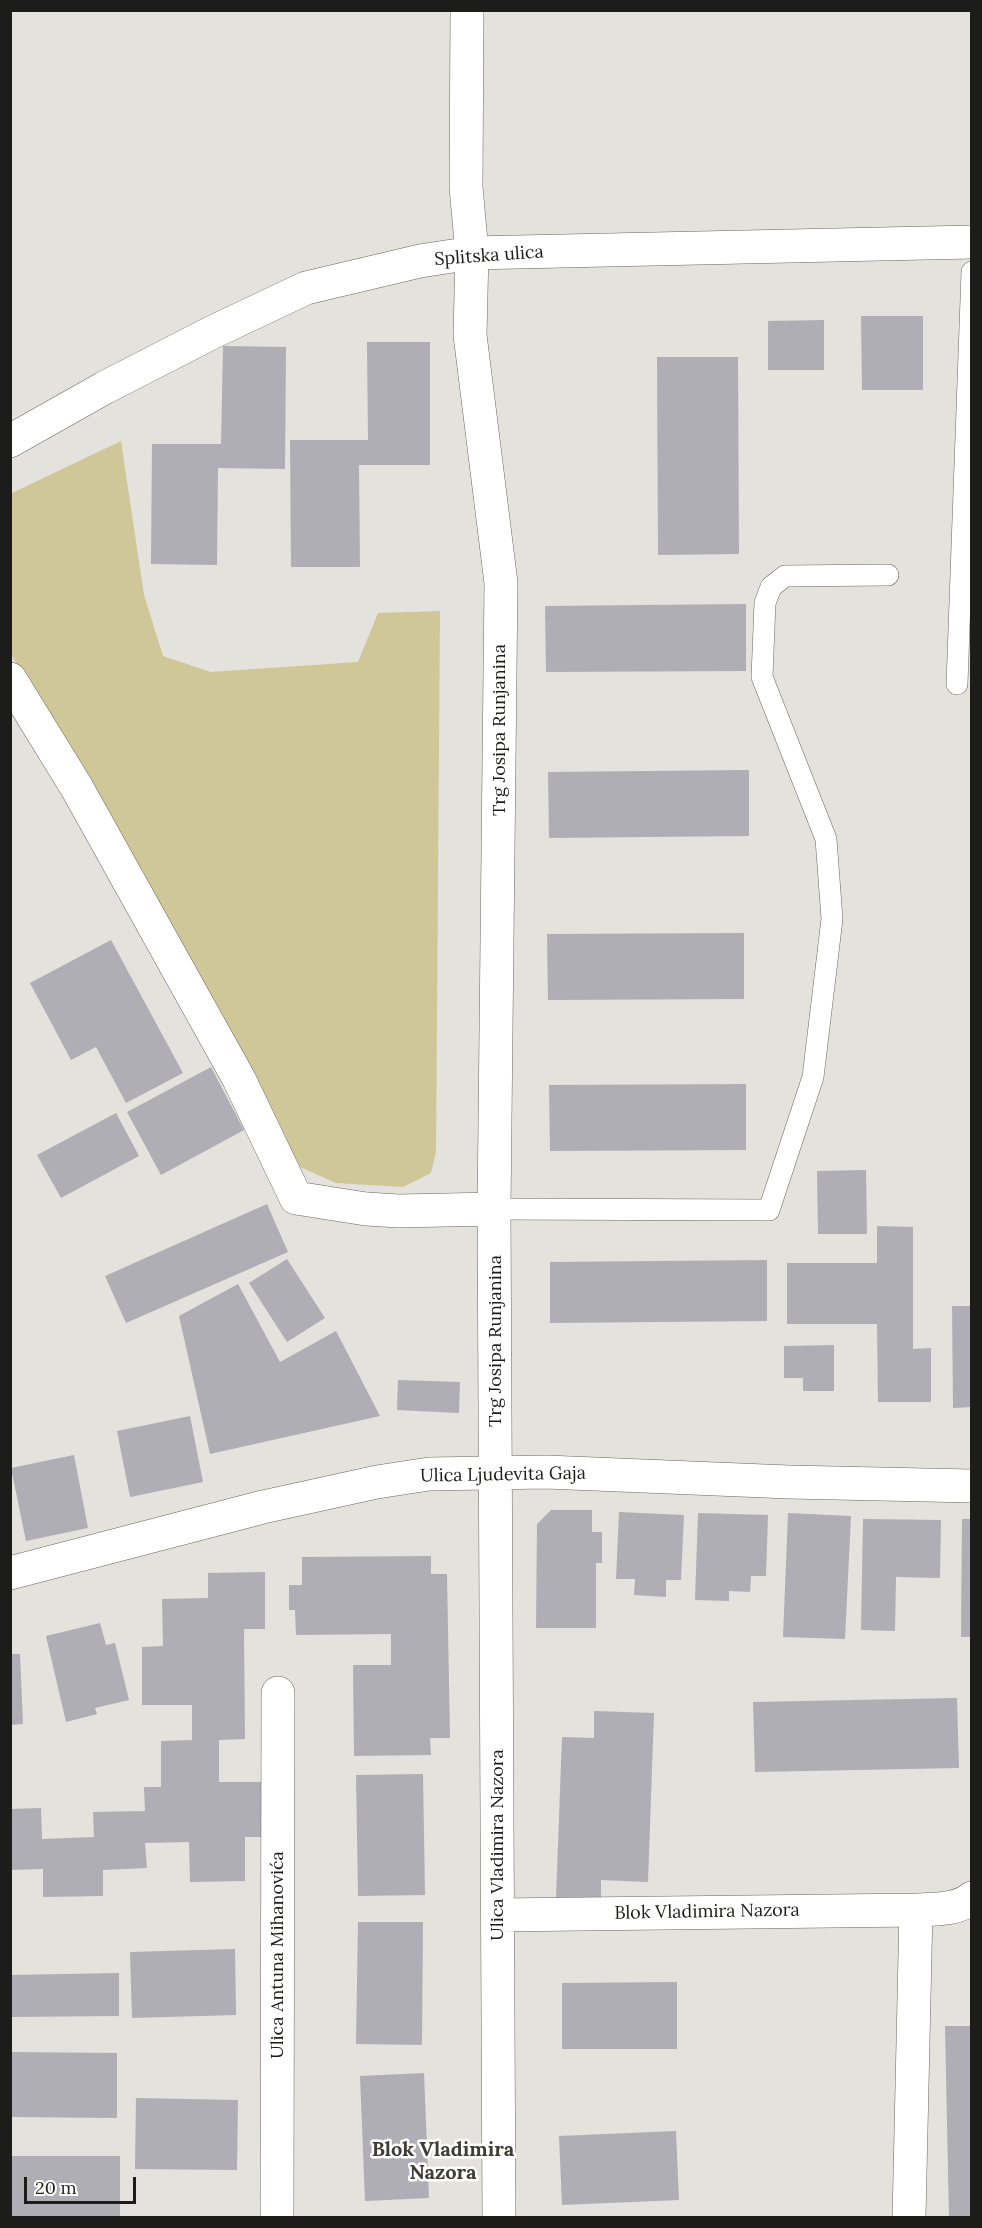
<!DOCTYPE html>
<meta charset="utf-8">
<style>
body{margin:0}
#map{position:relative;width:982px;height:2228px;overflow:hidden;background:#e3e2dc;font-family:Lora,serif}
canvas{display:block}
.frame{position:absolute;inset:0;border:12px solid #1c1c1a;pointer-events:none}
.scale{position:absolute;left:24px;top:2177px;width:112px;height:27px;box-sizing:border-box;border:3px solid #1c1c1a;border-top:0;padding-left:8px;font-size:18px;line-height:21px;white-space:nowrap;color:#1c1c1a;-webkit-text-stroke:4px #fff;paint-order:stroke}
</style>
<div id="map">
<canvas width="982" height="2228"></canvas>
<div class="frame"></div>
<div class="scale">20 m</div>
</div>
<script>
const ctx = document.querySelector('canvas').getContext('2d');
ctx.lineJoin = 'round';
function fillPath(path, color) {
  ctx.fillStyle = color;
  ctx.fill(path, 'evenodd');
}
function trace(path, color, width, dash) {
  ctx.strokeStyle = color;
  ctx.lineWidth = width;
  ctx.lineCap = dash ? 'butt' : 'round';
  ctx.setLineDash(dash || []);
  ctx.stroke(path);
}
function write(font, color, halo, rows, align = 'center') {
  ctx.font = font + ' Lora,serif';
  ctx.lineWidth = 5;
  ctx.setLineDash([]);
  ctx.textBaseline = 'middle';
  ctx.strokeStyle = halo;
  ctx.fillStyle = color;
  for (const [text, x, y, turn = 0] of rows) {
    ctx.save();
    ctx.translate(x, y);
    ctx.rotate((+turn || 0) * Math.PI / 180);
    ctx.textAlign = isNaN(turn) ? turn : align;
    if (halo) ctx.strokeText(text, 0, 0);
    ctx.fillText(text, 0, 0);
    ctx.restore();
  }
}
const green = new Path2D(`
 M121 441 144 595 163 656 211 672 358 662 378 613 440 611 436 1151 431 1173 403 1187 336 1183 293 1164 11 654 10 494Z`);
const building = new Path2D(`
 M861 316H923V390H862Z
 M824 320V370H768V321Z
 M367 342H430V465H359L360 567H291L290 440H368Z
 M223 346 286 347 285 469 218 468 217 565 151 564 152 444H221Z
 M657 357H738L739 554 658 555Z
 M746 604V671L546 672 545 606Z
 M749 770V836L549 838 548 772Z
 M744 933V999L548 1000 547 934Z
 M111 940 183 1073 126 1103 96 1047 71 1060 30 983Z
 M211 1067 244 1130 161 1175 127 1112Z
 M746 1084V1150L550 1151 549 1085Z
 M116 1113 139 1156 61 1198 37 1155Z
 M866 1170 867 1234H818L817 1171Z
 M267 1204 288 1252 126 1323 105 1276Z
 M877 1226 913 1227V1349L931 1348V1402H878L877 1324H787V1263H877Z
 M287 1259 325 1318 287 1342 249 1283Z
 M767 1260V1321L550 1323V1262Z
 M238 1284 280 1362 336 1331 380 1416 210 1454 179 1316Z
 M952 1306H972V1407L953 1408Z
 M834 1345V1391H803V1378H784V1346Z
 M398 1380 460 1382 459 1413 397 1410Z
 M190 1416 203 1482 130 1497 117 1431Z
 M74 1455 88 1528 26 1541 11 1468Z
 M551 1510H592V1532H602V1563H596V1628H536L537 1524Z
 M619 1512 684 1515 681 1580H666V1597L634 1595 635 1579H616Z
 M698 1513 768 1515 766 1576H751L750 1592 729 1591V1601L695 1600Z
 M788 1513 851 1516 845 1639 783 1637Z
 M863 1519 941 1520 940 1578 896 1577 895 1631 861 1630Z
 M962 1519H972V1637H961Z
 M431 1556V1574H447L450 1738H430L431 1755 354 1756 353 1665H391V1634L296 1635 295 1610H289V1585H302V1557Z
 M265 1572V1629H244L245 1739 219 1740V1782H265L266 1837H245V1881L190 1882 189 1842 145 1843 147 1868 103 1870V1896L43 1897V1869L10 1870V1809L41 1808 42 1839 94 1837 93 1812 145 1811 144 1787H161V1741L192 1740V1705H142V1647L163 1646 162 1599 208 1598V1573Z
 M100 1623 106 1645 115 1643 129 1700 95 1708 97 1714 66 1722 46 1636Z
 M10 1654H20L23 1724 10 1725Z
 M957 1698 959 1768 755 1772 753 1702Z
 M594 1711 654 1713 648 1882 601 1880V1899L556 1898 562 1737 594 1738Z
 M423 1774 425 1895 358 1896 356 1775Z
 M358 1922H423L422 2045 356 2044Z
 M235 1949 236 2015 132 2018 130 1952Z
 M119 1973V2016L10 2017V1975Z
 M677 1982V2049H562V1983Z
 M945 2026H972V2218H949Z
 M10 2052 117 2053V2118L10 2117Z
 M424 2073 429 2198 365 2201 360 2076Z
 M136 2098 238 2100 237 2170 135 2169Z
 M676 2131 679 2200 562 2205 559 2136Z
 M10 2156H120V2218H10Z`);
const lane = new Path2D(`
 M957 684 972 272
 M494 1209 769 1210 813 1077 832 919 826 839 762 677 765 603 771 587 785 576 888 575`);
const street = new Path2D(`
 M467 10 466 187 472 253 470 335 501 583 494 1209 499 2218
 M10 441 104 388 213 332 306 288 420 261 472 253 972 242
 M10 679 77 788 239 1079 296 1198 366 1209 399 1211 494 1209
 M10 1573 263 1507 377 1482 429 1474 546 1472 789 1482 972 1486
 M916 1910C934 1909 958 1910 972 1898
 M498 1915 916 1910 909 2218
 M277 2218 278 1693`);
const streetNames = [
 ["Splitska ulica",489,256,-4],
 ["Trg Josipa Runjanina",500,730,-90],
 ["Trg Josipa Runjanina",496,1341,-90],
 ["Ulica Ljudevita Gaja",503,1475,-1],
 ["Ulica Vladimira Nazora",498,1845,-90],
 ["Blok Vladimira Nazora",707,1912,-1],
 ["Ulica Antuna Mihanovića",278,1955,-90]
];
const neighbourhoodNames = [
 ["Blok Vladimira",443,2150],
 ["Nazora",443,2173]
];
fillPath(green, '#cfc797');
fillPath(building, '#aeaeb4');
trace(lane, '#686762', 22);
trace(street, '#686762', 34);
trace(lane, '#fff', 21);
trace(street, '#fff', 33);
write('18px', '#1c1c1a', '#fff', streetNames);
write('bold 20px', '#3d3c37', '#fff', neighbourhoodNames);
</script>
